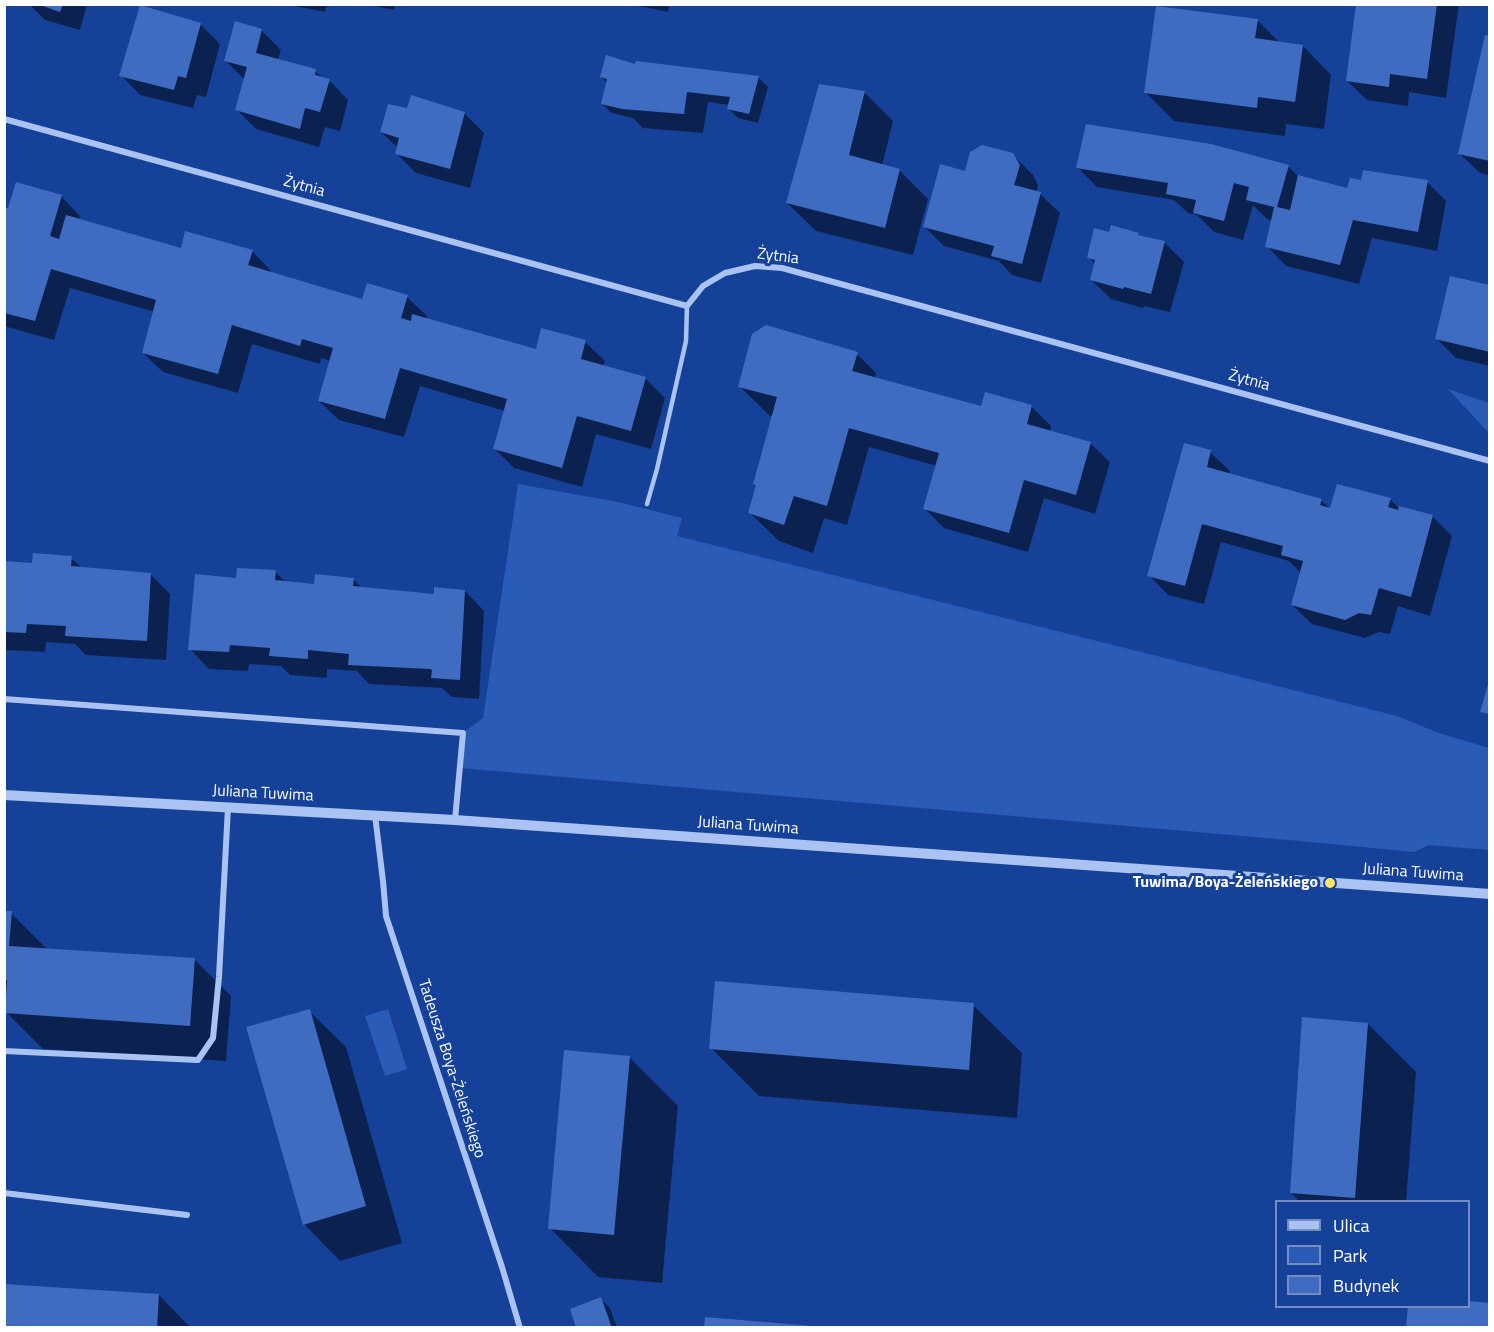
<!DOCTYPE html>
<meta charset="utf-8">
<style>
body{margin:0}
#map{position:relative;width:1494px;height:1332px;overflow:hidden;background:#164199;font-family:"Titillium Web",sans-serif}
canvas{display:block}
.frame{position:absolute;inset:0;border:6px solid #fff;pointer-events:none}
.legend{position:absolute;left:1275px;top:1200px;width:195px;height:108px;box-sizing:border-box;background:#164199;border:2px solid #738dc2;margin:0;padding:8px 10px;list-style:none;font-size:18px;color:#fff}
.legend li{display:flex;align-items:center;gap:12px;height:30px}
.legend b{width:30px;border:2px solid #738dc2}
</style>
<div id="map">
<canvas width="1494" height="1332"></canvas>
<div class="frame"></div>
<ul class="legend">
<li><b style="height:8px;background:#abc3f2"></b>Ulica</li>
<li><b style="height:16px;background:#2a5bb7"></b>Park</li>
<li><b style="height:16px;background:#3f6bc1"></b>Budynek</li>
</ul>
</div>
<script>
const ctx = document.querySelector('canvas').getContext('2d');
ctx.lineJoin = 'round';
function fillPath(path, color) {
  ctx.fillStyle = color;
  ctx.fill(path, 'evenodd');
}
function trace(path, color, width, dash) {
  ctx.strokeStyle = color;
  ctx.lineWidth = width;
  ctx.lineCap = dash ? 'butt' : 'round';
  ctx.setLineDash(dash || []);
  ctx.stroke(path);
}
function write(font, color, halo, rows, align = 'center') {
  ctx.font = font + ' "Titillium Web",sans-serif';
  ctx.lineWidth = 6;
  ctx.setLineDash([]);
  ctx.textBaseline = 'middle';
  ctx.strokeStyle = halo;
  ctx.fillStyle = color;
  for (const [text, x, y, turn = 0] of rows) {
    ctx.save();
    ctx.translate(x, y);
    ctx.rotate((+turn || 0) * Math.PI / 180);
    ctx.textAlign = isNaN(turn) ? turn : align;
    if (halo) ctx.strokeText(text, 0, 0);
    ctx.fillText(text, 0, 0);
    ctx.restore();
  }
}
const green = new Path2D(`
 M1448 389 1489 403V433Z
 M518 484 618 502 682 518 677 536 1397 716 1439 733 1489 748V850L1429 845 1414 852 1300 841 460 768 463 733 483 718Z
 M388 1009 407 1069 385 1076 365 1016Z`);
const shadow = new Path2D(`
 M29 4H87L80 30 45 20Z
 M293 4H327L325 12 295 6Z
 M366 4H395L394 10Z
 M630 4H669L668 12Z
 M1358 4H1459L1446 98 1409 92 1408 106 1367 100 1347 81Z
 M1258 21 1280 43 1303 46 1331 75 1324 129 1286 124 1285 136 1174 121 1145 92Z
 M200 24 220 44 206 97 197 95 193 108 140 95 121 75Z
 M262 31 281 50 278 60 315 71 324 79 329 80 348 100 340 131 325 127 319 147 256 129 237 110 245 80 225 60Z
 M1490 38V176L1480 173 1460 154Z
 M636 65 758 77 768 87 758 123 738 118 728 108 730 105 708 102 703 133 643 128 633 118 612 113 602 104 608 83 601 77Z
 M864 92 893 121 882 166 899 170 928 199 913 255 816 231 787 203Z
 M408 110 464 113 484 133 470 188 416 173 396 153 398 148 381 132Z
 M1013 155 1033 175 1038 185 1037 192 1040 194 1060 213 1041 283 1012 275 999 261 944 246 925 227 966 173Z
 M1288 166 1299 177 1348 190 1427 182 1446 201 1437 251 1372 238 1359 284 1286 266 1267 246 1273 221 1267 219 1253 205 1243 240 1214 232 1197 215 1188 213 1174 200 1097 187 1077 167Z
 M61 196 80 216 79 220 182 250 252 251 271 271V273L363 301 407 297 427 316 426 319 537 351 585 342 605 361 603 366 645 378 665 398 651 449 596 434 582 487 514 468 495 449 505 411 420 386 404 437 339 420 319 401 331 361 321 358 320 364 252 344 238 393 163 372 143 353 155 312 70 288 54 340 4 326V205L10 210Z
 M1110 234H1138L1141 237 1164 242 1184 262 1170 312 1144 306 1143 308 1111 299 1091 280 1096 265 1088 257Z
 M1490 287V366L1456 358 1436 338Z
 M857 354 876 373 875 378 982 408 1008 399 1032 407 1051 426 1050 432 1090 443 1110 462 1095 514 1044 498 1028 552 944 528 925 509 937 466 869 447 847 525 824 518 813 553 779 541 750 513 757 486 754 484 774 417 769 415 740 387Z
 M1210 452 1230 471 1229 474 1321 500 1331 510 1390 499 1399 508 1432 516 1452 536 1430 616 1398 606 1390 634 1379 632 1365 638 1312 624 1292 605 1301 573 1289 561 1221 542 1204 604 1168 595 1149 575Z
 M71 558 82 568 151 575 170 594 166 660 86 655 75 644 46 642 45 652 7 650 4 647V562L33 565Z
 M275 572 286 582 315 585 353 579 363 589 435 595 465 591 484 611 479 699 452 697 442 688 369 684 357 671 327 669V678L290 675 281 666 249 664 248 671 209 669 190 649 237 579Z
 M4 912 11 913 47 949 194 959 231 996 226 1061 43 1049 7 1013H4Z
 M973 1005 1022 1053 1017 1118 759 1096 711 1048Z
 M309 1011 346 1047 402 1243 340 1261 304 1224Z
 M1368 1024 1416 1072 1406 1202H1300L1291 1193Z
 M629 1057 678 1106 662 1283 598 1277 550 1228Z
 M159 1295 191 1328H4Z
 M601 1299 610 1308 617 1328H578Z`);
const building = new Path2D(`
 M37 4H63L60 12Z
 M1356 4H1437L1427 79 1390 74 1389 87 1346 81Z
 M140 5 201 23 186 78 178 76 174 90 119 76Z
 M1156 6 1258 19 1255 38 1303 45 1295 102 1258 97 1257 108 1144 93Z
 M235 21 262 29 256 53 316 69 315 75 330 79 320 112 305 108 300 129 235 110 247 67 224 61Z
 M1485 35 1490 36V161L1458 154Z
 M606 55 635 64 636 61 759 76 749 114 727 109 730 97 687 92 684 114 622 109 601 104 607 79 600 77Z
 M819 84 865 91 849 155 900 169 885 228 786 203Z
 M411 95 465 112 450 169 395 154 399 138 380 132 388 104 407 108Z
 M1086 124 1211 144 1289 165 1277 207 1290 210 1298 175 1347 188 1350 178 1361 180 1363 170 1428 180 1418 232 1353 220 1340 265 1265 247 1274 207 1246 200 1249 187 1234 183 1224 221 1193 213 1196 200 1166 194 1168 183 1076 168Z
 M982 145 1013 153 1020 165 1014 185 1041 192 1022 264 991 256 994 246 923 227 940 164 965 171 970 152Z
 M16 182 62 195 50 236 59 239 66 215 181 248 185 231 253 250 248 265 362 299 367 283 408 295 401 318 411 321 412 314 536 349 541 328 586 340 581 359 646 377 631 431 577 416 562 468 493 449 507 399 400 368 385 419 318 401 333 348 302 339 300 346 232 325 218 374 142 353 156 300 51 269 35 321 4 313V207L8 208Z
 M1111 225 1139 233 1138 235 1165 241 1151 294 1124 287 1123 289 1090 280 1095 260 1087 258 1094 228 1109 232Z
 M1450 276 1490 285V352L1435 339Z
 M766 325 858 352 852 371 981 406 985 392 1032 405 1027 424 1091 442 1076 495 1024 480 1009 533 923 509 939 453 849 428 827 506 794 496 784 525 748 513 756 485 753 484 777 397 738 387 752 334Z
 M1184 443 1211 450 1207 467 1322 499 1320 505 1330 508 1337 484 1391 498 1388 507 1398 510 1399 506 1433 515 1411 597 1379 588 1371 615 1359 613 1345 620 1291 605 1303 561 1281 555 1283 546 1202 524 1185 586 1147 576Z
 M33 553 72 556 71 566 151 573 147 641 65 636 66 626 27 624 26 633 4 632V561L32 563Z
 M237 568 276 570 275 580 314 584 315 574 354 578 353 586 434 594V587L465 590 460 680 431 678 432 670 430 669 348 665 349 654 308 650V659L269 656 270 648 230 645 229 652 188 650 195 574 236 578Z
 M1489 681H1490V714L1480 712Z
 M4 911H12L9 946 195 958 190 1026 5 1013 7 980H4Z
 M715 981 974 1003 969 1070 709 1049Z
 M310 1009 366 1206 303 1225 246 1027Z
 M1302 1017 1368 1023 1355 1198 1290 1193Z
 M564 1050 630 1056 614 1235 548 1229Z
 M4 1284 159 1294 157 1328H4Z
 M601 1297 612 1328H576L570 1309Z
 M1468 1301 1490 1303V1328H1406L1408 1306H1468Z
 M705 1317 812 1326V1328H704Z`);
const service = new Path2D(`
 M647 504 657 469 686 341 687 306`);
const minor = new Path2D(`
 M4 119 687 306 703 286 725 273 755 266 782 268 1490 461
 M4 699 463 733 455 820
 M375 815 383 881 386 916 502 1267 520 1328
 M4 1051 198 1060 213 1038 219 977 228 807
 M4 1193 187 1215`);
const tertiary = new Path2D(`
 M4 795 455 820 1490 894`);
const markers = [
 [1330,883,6,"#ffe46c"]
];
const streetNames = [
 ["Żytnia",304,187,15],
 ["Żytnia",778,257,7],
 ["Żytnia",1249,381,15],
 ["Juliana Tuwima",263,794,3],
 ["Juliana Tuwima",748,826,4],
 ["Juliana Tuwima",1413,873,4],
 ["Tadeusza Boya-Żeleńskiego",451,1069,72]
];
const poiNames = [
 ["Tuwima/Boya-Żeleńskiego",1318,883]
];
fillPath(green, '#2a5bb7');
fillPath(shadow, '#0007');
fillPath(building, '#3f6bc1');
trace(service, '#abc3f2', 4.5);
trace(minor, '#abc3f2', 6);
trace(tertiary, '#abc3f2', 10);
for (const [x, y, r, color] of markers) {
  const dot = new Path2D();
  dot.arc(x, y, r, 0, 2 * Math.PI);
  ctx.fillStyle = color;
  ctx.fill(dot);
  trace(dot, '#164199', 2);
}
write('16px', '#fff', '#164199', streetNames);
write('bold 16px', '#fff', '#164199', poiNames, 'right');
</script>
